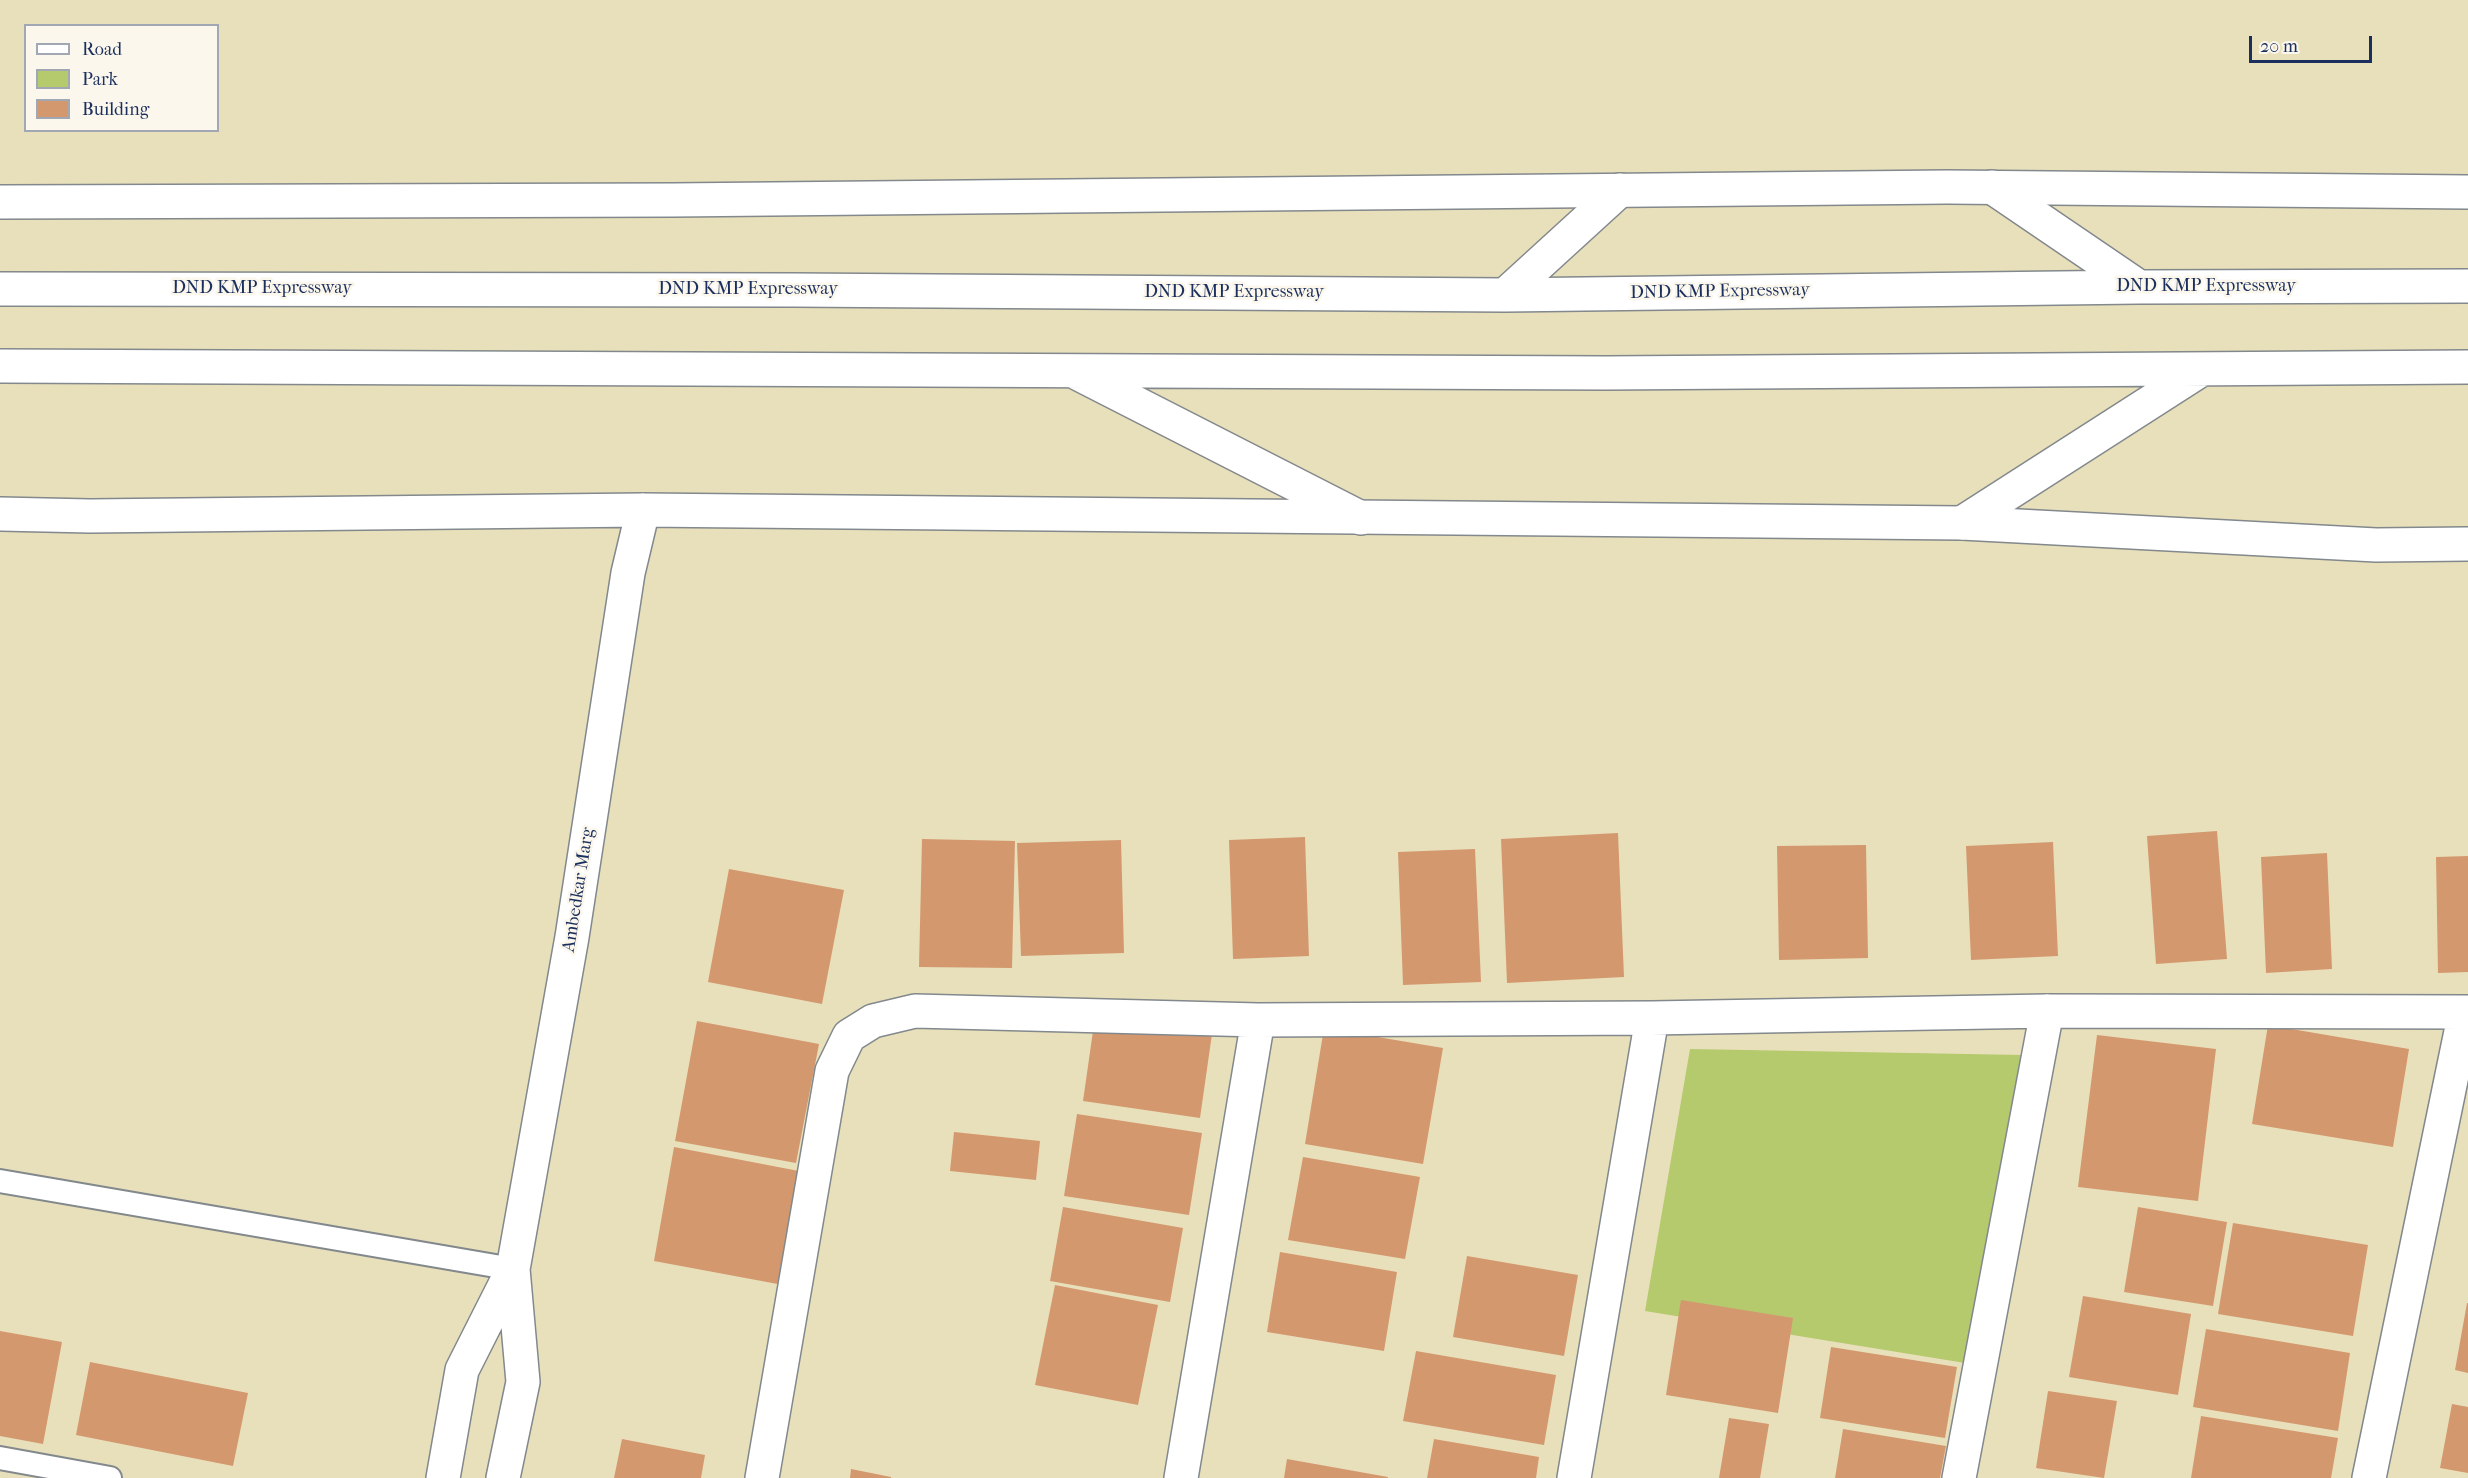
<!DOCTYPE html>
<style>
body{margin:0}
#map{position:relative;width:2468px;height:1478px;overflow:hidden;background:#e8e0bb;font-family:"IM FELL French Canon",serif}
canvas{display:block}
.legend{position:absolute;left:24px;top:24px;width:195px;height:108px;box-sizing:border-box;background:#fbf7ec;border:2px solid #a1a7b3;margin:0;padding:8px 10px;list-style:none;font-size:18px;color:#1b2f5e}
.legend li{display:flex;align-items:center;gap:12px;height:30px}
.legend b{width:30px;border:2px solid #a1a7b3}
.scale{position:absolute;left:2249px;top:36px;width:123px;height:27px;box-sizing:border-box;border:3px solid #1b2f5e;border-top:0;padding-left:8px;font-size:18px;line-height:21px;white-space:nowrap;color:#1b2f5e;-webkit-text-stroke:4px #fbf7ec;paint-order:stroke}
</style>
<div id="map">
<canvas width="2468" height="1478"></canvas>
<ul class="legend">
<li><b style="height:8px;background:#fff"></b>Road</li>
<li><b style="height:16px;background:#b5c96d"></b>Park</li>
<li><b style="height:16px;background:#d4986f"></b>Building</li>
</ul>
<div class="scale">20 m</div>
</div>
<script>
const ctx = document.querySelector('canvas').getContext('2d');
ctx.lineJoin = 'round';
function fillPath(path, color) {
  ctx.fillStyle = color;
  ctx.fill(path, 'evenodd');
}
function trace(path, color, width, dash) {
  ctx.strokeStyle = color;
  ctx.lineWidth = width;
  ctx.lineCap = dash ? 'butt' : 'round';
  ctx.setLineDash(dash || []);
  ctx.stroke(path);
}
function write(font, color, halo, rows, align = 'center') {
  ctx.font = font + ' "IM FELL French Canon",serif';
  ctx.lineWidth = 5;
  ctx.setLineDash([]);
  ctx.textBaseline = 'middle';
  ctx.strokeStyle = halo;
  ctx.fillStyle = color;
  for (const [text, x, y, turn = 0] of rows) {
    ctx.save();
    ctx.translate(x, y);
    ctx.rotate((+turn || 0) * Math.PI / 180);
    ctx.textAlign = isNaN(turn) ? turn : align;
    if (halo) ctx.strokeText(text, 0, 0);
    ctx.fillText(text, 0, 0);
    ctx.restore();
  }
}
const green = new Path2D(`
 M1690 1049 2022 1055 1965 1363 1645 1311Z`);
const building = new Path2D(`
 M2217 831 2227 959 2156 964 2147 836Z
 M1618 833 1624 977 1507 983 1501 839Z
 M1305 837 1309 956 1233 959 1229 840Z
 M922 839 1015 841 1012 968 919 967Z
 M1121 840 1124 953 1021 956 1017 843Z
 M2053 842 2058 956 1971 960 1966 846Z
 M1866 845 1868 958 1779 960 1777 846Z
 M1475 849 1481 982 1403 985 1398 852Z
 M2327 853 2332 969 2266 973 2261 857Z
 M2468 856V972L2438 973 2436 857Z
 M729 869 844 890 822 1004 708 982Z
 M1095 1017 1212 1034 1200 1118 1083 1101Z
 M697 1021 819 1044 796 1163 675 1141Z
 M2268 1025 2409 1049 2393 1147 2252 1124Z
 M1324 1028 1443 1048 1423 1164 1305 1144Z
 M2097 1035 2216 1049 2198 1201 2078 1187Z
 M1077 1114 1202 1133 1189 1215 1064 1196Z
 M954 1132 1040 1141 1036 1180 950 1171Z
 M674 1147 804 1172 783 1285 654 1261Z
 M1303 1157 1420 1177 1405 1259 1288 1240Z
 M1063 1207 1183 1228 1170 1302 1050 1281Z
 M2138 1207 2227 1222 2213 1306 2124 1292Z
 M2233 1223 2368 1245 2353 1336 2218 1314Z
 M1280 1252 1397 1272 1384 1351 1267 1332Z
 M1467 1256 1578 1275 1564 1356 1453 1337Z
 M1055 1285 1158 1305 1138 1405 1035 1385Z
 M2083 1296 2191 1314 2178 1395 2069 1377Z
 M1681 1300 1793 1318 1778 1413 1666 1395Z
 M2467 1303H2468V1373L2455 1370Z
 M2206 1329 2350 1353 2338 1431 2193 1407Z
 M0 1331 62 1342 43 1444 0 1436Z
 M1831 1347 1957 1367 1945 1438 1820 1418Z
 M1416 1351 1556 1375 1544 1445 1403 1421Z
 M90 1362 248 1393 233 1466 76 1435Z
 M2048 1391 2117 1401 2104 1478 2036 1468Z
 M2452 1404 2468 1407V1473L2440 1468Z
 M2201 1416 2338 1438 2331 1478H2191Z
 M1729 1418 1769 1424 1760 1478H1719Z
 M1843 1429 1946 1446 1940 1478H1835Z
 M622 1439 705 1455 701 1478H614Z
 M1434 1439 1539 1457 1536 1478H1427Z
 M1287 1459 1388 1477V1478H1284Z
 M851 1469 891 1477V1478H850Z`);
const lane = new Path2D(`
 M0 1181 513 1269
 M0 1458 110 1478`);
const street = new Path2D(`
 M762 1478 832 1071 849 1036 873 1021 915 1011 1258 1020 1652 1018 2047 1011 2468 1012
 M1181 1478 1258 1020
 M1574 1478 1652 1018
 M1959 1478 2047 1011
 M2369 1478 2465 1012`);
const secondary = new Path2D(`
 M0 202 673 200 1947 187 2468 192
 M0 514 90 516 643 510 1962 523 2376 545 2468 544
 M443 1478 462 1370 513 1269
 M503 1478 523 1382 513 1269 572 937 628 573 643 510`);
const highway = new Path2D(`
 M1992 187 2139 287
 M0 289 793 290 1505 295 2139 287 2468 286
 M1505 295 1620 190
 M0 366 1606 373 2468 367
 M1077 373 1361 518
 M1962 523 2202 369`);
const streetNames = [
 ["DND KMP Expressway",2206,287],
 ["DND KMP Expressway",262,289],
 ["DND KMP Expressway",748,290],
 ["DND KMP Expressway",1720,292,-1],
 ["DND KMP Expressway",1234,293],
 ["Ambedkar Marg",579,890,-81]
];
fillPath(green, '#b5c96d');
fillPath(building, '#d4986f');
trace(lane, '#82888c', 26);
trace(street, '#82888c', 36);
trace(secondary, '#82888c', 36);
trace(highway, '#82888c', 36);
trace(lane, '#fff', 22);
trace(street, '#fff', 33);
trace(secondary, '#fff', 33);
trace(highway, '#fff', 33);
write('18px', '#1b2f5e', '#fbf7ec', streetNames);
</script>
